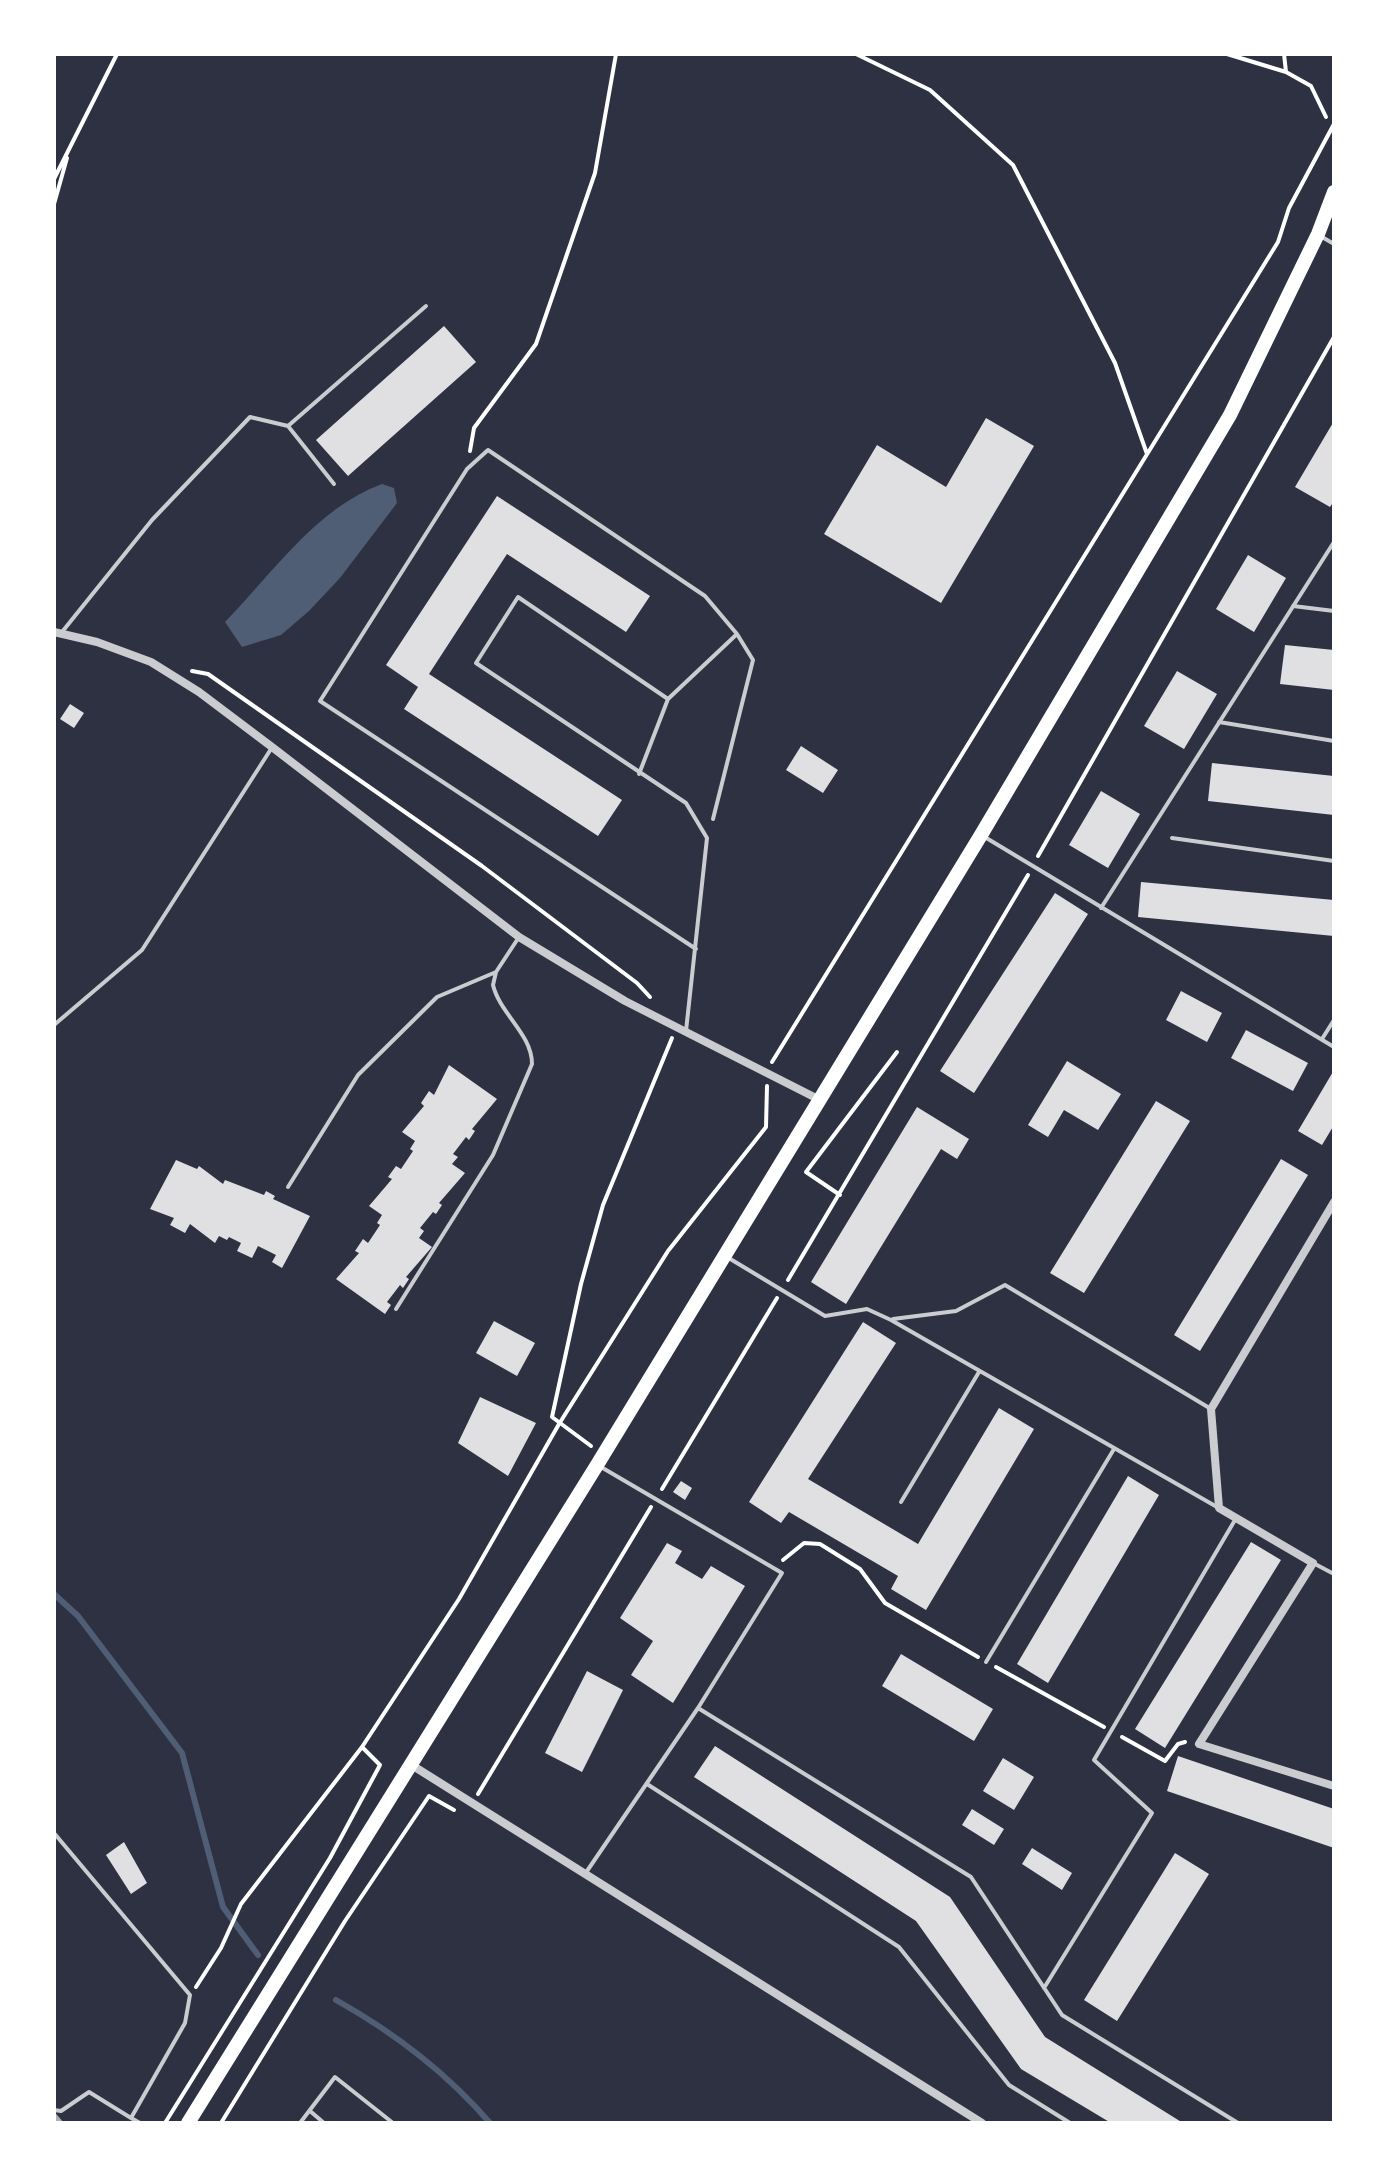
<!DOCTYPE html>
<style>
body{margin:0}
#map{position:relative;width:1388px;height:2177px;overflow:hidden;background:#2d3142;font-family:"Alegreya Sans",sans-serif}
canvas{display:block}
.frame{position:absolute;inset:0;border:56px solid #fff;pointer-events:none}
</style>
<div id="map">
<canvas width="1388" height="2177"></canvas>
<div class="frame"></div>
</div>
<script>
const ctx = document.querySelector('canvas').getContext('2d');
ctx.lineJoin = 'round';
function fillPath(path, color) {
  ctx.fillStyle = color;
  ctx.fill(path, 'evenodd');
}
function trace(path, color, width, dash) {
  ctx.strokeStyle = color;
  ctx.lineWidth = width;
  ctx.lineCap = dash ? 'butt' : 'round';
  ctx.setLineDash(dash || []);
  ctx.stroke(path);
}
const water = new Path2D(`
 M382 484 394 488 397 503 340 578 309 611 281 635 242 647 225 622C274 572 315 509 382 484Z`);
const stream = new Path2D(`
 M54 1594 78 1616 182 1753 223 1907 258 1955
 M336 2000C393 2032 447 2073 490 2123`);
const building = new Path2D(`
 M444 326 476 362 348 476 316 440Z
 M986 418 1034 446 941 603 824 534 877 445 946 487Z
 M1334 421V501L1330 507 1295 487Z
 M497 496 650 596 626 632 507 554 429 674 622 800 598 836 404 709 418 687 386 665Z
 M1248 555 1286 578 1254 632 1216 609Z
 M1285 645 1334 650V690L1280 684Z
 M1177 671 1217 694 1184 749 1144 726Z
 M70 704 84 713 74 728 60 719Z
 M801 746 838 770 823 793 786 770Z
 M1212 763 1334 776V815L1208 801Z
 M1101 791 1140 814 1108 868 1069 845Z
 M1141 882 1334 900V936L1138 917Z
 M1055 893 1088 914 974 1093 940 1071Z
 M1181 991 1222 1013 1207 1042 1166 1020Z
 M1246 1030 1308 1063 1293 1091 1231 1058Z
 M1067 1061 1121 1094 1098 1130 1064 1110 1048 1137 1028 1125Z
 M449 1065 497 1099 472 1129 475 1131 469 1140 466 1137 453 1154 458 1157 452 1164 465 1173 439 1203 442 1205 436 1214 433 1212 420 1228 424 1231 419 1238 432 1247 406 1277 409 1279 403 1288 400 1285 387 1302 391 1305 385 1314 336 1279 359 1253 355 1251 363 1239 368 1243 380 1225 377 1223 382 1215 369 1206 392 1179 388 1177 396 1166 401 1169 413 1151 410 1149 415 1141 402 1132 424 1106 421 1103 429 1091 434 1095Z
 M1334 1070V1125L1322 1145 1298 1131Z
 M1156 1101 1190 1121 1084 1293 1050 1273Z
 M917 1107 969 1139 957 1159 941 1149 846 1304 811 1282Z
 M1281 1159 1308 1175 1200 1351 1174 1335Z
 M176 1160 197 1169 199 1166 223 1184 225 1180 264 1195 266 1191 275 1196 273 1199 310 1216 282 1268 272 1262 276 1255 258 1246 252 1258 237 1251 241 1243 229 1237 227 1240 219 1236 215 1243 190 1224 185 1233 170 1225 174 1218 150 1209Z
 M494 1321 535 1343 517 1376 476 1353Z
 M863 1322 896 1343 808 1479 918 1544 999 1408 1034 1429 926 1610 891 1589 898 1576 789 1512 781 1523 749 1502Z
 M480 1397 536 1423 508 1476 458 1443Z
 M1128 1476 1159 1495 1048 1683 1017 1664Z
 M681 1481 692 1488 685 1500 673 1492Z
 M1251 1542 1281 1560 1165 1748 1135 1729Z
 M667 1543 682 1551 675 1563 702 1579 711 1566 745 1586 673 1703 631 1675 653 1641 620 1618Z
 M901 1654 993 1709 974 1741 882 1686Z
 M587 1671 623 1690 582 1772 545 1753Z
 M715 1746 950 1897 1045 2037 1183 2123H1111L1021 2069 916 1921 694 1777Z
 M1178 1756 1334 1809V1848L1167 1791Z
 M1003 1758 1034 1777 1014 1810 983 1791Z
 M972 1809 1004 1829 994 1845 962 1825Z
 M124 1842 147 1883 131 1894 106 1855Z
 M1032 1848 1072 1873 1062 1890 1022 1864Z
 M1175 1853 1209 1874 1117 2021 1084 2000Z`);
const path = new Path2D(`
 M856 54 930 90 1013 165 1115 363 1147 454
 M1227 54 1286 72
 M1284 54 1286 72 1311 86 1326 117
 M54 179 117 54
 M54 204 67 158
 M470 451 474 428 536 344 595 173 616 54
 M192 671 208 674 482 866 637 983 650 997
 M1038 856 1334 337
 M772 1062 1278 242 1289 208 1334 124
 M840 1195 806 1172 897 1052
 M788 1280 1028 875
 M591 1446 552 1417 581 1284 603 1205 672 1038
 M662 1489 777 1298
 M783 1560 804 1543 820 1544 860 1569 885 1603 978 1657
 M996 1667 1104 1727
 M1122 1737 1165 1761 1178 1744 1185 1742
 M478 1794 651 1507
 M196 1987 221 1948 241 1904 362 1747 459 1599 559 1424 668 1251 766 1127 767 1086
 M165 2123 330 1858 380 1765 362 1747
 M221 2123 345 1921 429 1796 454 1810`);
const service = new Path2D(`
 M1322 237 1334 244
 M288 426 334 484
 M1293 606 1334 611
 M62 632 152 520 250 417 288 426 426 306
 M668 699 737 634
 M1219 722 1334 741
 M639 774 668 699 518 597 476 663 686 803 707 838 686 1031
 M983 836 1334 1047
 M1172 838 1334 861
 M1101 908 1334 542
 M696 949 320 701 467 469 488 450 705 596 737 634 753 660 713 819
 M54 1025 142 950 271 749
 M1322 1039 1334 1020
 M288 1187 358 1075 437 997 496 972
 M727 1257 825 1316 867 1309 891 1320 1217 1507
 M396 1309 493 1155 532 1064C532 1034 500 1014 493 985L496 972 519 937
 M893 1319 956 1311 1005 1285 1211 1409
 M601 1467 782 1573 698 1708
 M901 1502 979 1372
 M1315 1564 1334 1574
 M986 1662 1114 1449
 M647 1784 899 1947 1009 2085 1070 2123
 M54 1833 190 1995 185 2023 131 2118 140 2123
 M585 1874 698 1708 971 1877 1062 2015 1238 2123
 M1044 1988 1152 1813 1094 1760 1235 1520
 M54 2110 61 2111 89 2092 131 2118
 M310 2111 324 2123
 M300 2123 335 2077 393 2123`);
const minor = new Path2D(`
 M54 632 97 642 151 662 199 692 272 747 519 937 625 1001 820 1100
 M1334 1202 1211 1409 1219 1508 1313 1563 1199 1744 1334 1786
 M410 1764 982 2123`);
const primary = new Path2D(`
 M188 2123 597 1465 981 835 1230 415 1318 234 1334 192`);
const rail = new Path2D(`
 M54 2116 60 2123`);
fillPath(water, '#4f5d75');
trace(stream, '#4f5d75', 6);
fillPath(building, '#e0e0e3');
trace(path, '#fff', 4);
trace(service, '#caccd0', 4);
trace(minor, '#caccd0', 8);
trace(primary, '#fff', 14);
trace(rail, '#abadb3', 6);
</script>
